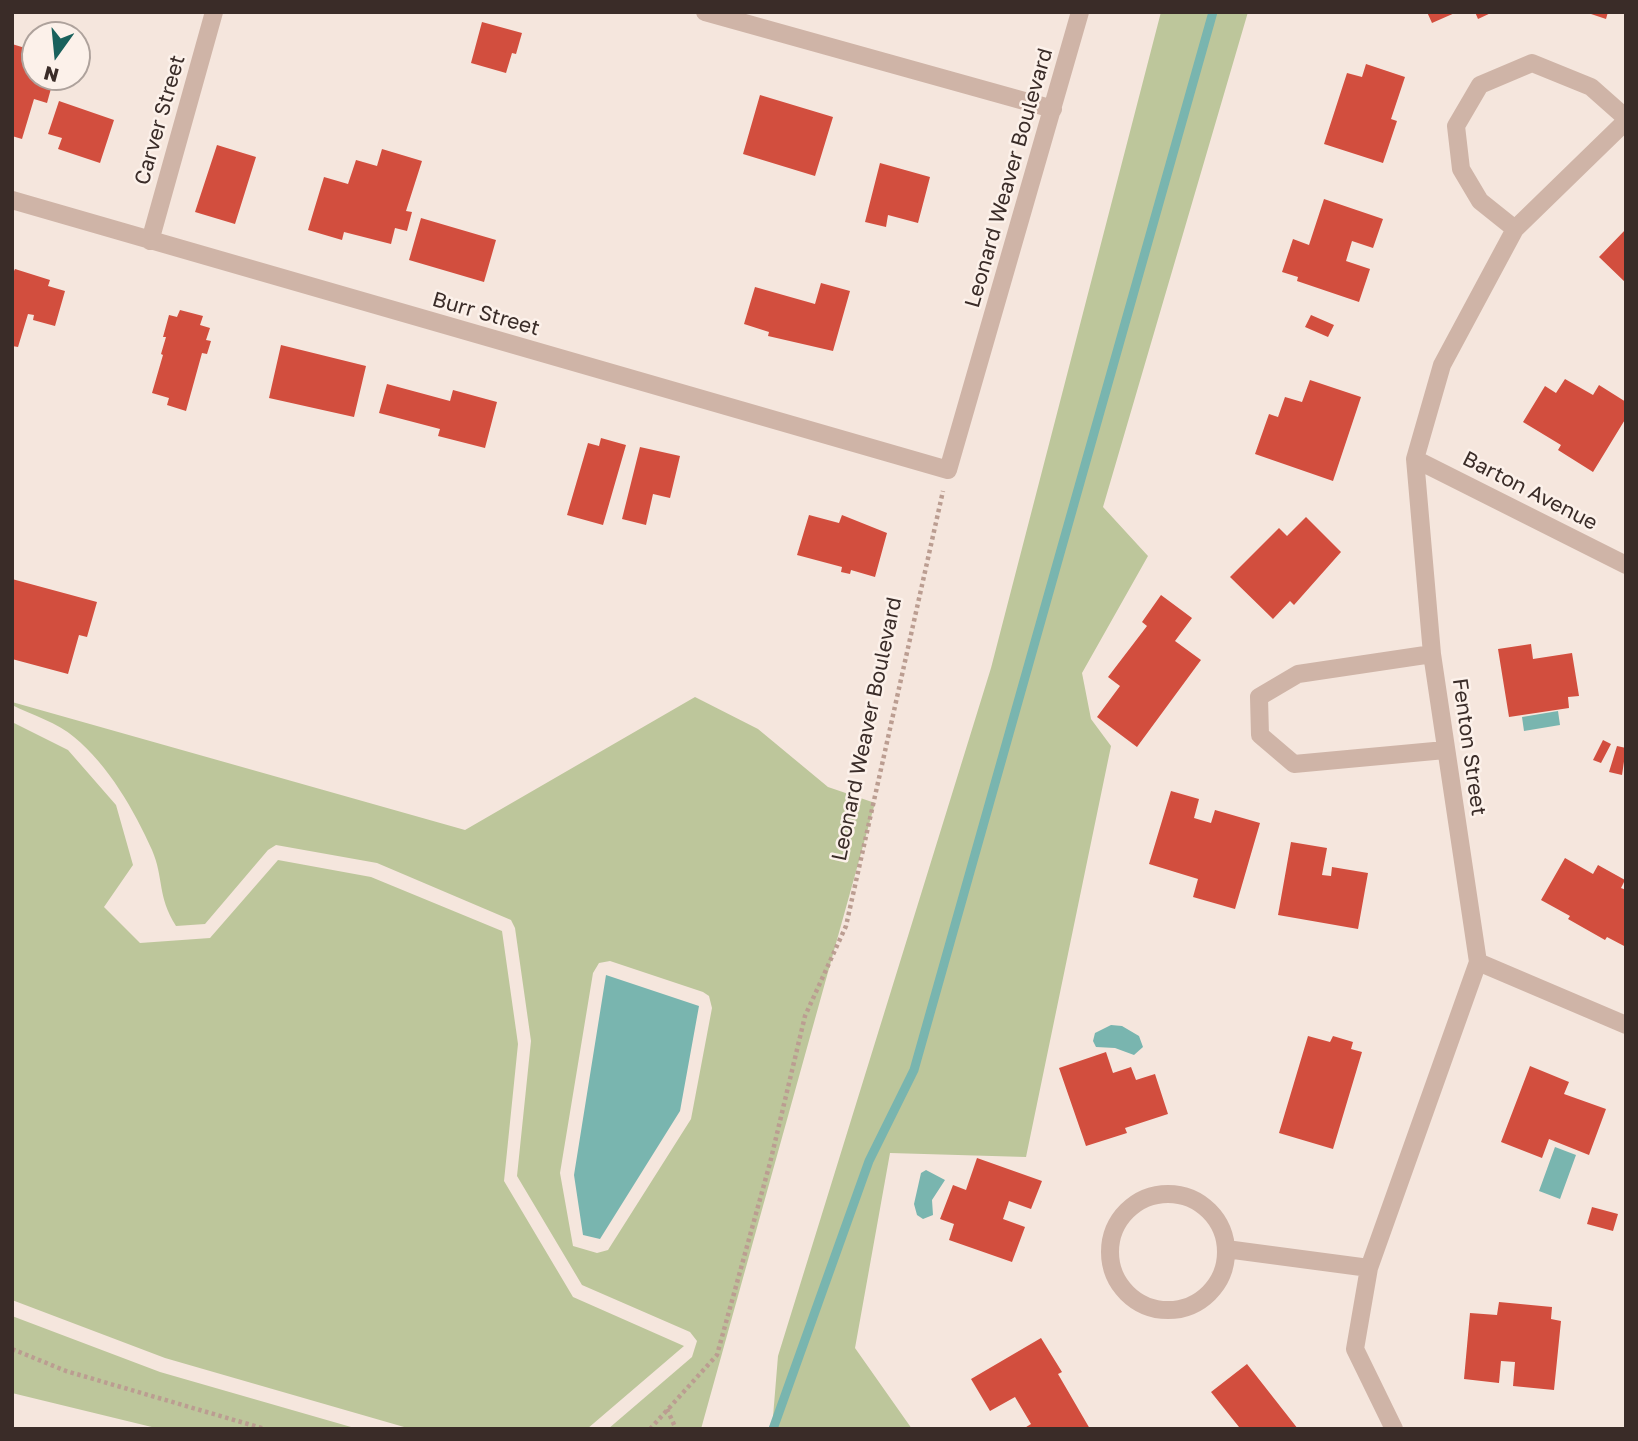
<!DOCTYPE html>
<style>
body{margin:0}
#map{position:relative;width:1638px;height:1441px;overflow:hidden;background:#f5e6dd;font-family:"Golos Text",sans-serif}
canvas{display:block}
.frame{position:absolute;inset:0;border:14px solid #3a2c28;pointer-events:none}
.north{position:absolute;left:21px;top:21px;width:70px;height:70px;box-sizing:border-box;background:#fcf1ea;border:2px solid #aea29c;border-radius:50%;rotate:195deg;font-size:19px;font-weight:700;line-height:28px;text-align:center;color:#3a2c28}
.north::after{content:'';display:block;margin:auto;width:24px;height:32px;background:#19615c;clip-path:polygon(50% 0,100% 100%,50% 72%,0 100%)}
</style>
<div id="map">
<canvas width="1638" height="1441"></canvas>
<div class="frame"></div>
<div class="north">N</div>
</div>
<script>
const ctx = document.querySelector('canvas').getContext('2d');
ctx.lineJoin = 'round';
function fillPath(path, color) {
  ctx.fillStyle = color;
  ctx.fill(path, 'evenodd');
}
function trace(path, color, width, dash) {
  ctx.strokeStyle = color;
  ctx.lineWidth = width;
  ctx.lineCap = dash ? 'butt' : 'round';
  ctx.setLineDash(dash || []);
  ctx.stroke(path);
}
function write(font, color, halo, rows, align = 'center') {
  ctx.font = font + ' "Golos Text",sans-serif';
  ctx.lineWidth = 5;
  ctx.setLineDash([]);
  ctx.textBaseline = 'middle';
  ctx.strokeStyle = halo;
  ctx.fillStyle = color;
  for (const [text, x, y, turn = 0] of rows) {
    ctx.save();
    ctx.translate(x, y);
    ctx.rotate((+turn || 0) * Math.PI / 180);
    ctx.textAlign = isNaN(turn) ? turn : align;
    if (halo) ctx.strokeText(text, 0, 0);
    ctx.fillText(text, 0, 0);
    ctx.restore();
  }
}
const green = new Path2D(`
 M1161 12H1248L1103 507 1148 556 1082 673 1091 719 1111 746 1026 1157 890 1153 855 1348 912 1429H772L778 1356 991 668Z
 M695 697 758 729 828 787 875 803 701 1429H608L692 1357 697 1341 690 1332 582 1285 517 1176 531 1041 515 928 511 920 377 863 276 845 268 850 205 924 176 926C157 896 164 878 152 850 134 810 109 766 74 737 58 723 32 715 12 705V702L465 830ZM610 961 703 992 709 996 712 1008 691 1119 608 1250 597 1253 573 1246 560 1173 593 973 599 963Z
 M12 722 68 750 116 805 133 865 104 907 140 943 210 938 278 860 371 877 502 931 518 1044 504 1181 573 1297 684 1346 587 1429H411L165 1358 12 1300Z
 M12 1316 160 1372 358 1429H160L12 1393Z`);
const water = new Path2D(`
 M1558 711 1560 725 1524 731 1522 717Z
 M606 975 699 1006 680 1111 600 1239 583 1235 574 1175Z
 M1111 1025 1122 1026 1139 1036 1143 1047 1134 1055 1115 1048 1096 1047 1093 1041 1095 1033Z
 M1555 1147 1576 1155 1560 1199 1539 1191Z
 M926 1170 945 1180 932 1200 933 1215 923 1219 917 1215 914 1204 921 1173Z`);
const stream = new Path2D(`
 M773 1429 869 1161 914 1070 1213 12`);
const building = new Path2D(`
 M1427 12H1457L1432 23Z
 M1475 12H1493L1478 19Z
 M1585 12H1608L1606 19Z
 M482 22 522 33 516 54 512 53 506 73 471 63Z
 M12 44 35 51V77L52 85 47 103 34 99 22 139 12 136Z
 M1366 64 1405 77 1391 119 1397 121 1383 163 1324 144 1347 73 1362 77Z
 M760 95 833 117 815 176 743 154Z
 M59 101 114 120 100 163 58 149 62 138 48 134Z
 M217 145 256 157 235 224 195 212Z
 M382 149 422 161 406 211 412 212 407 231 395 228 391 244 344 232 342 240 308 230 324 177 348 184 356 160 377 166Z
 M880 163 930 177 918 223 888 215 886 227 865 222Z
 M1324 199 1383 219 1373 248 1352 241 1346 261 1370 269 1359 302 1297 281 1298 277 1282 272 1293 239 1309 245Z
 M421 218 496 240 484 282 409 260Z
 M1626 229V283L1599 257Z
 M15 269 50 280 48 286 65 291 55 326 33 320 34 315 28 314 18 347 12 346V275Z
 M821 283 850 291 833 351 768 336 769 332 744 324 755 287 815 304Z
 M180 310 203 316 200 325 210 328 206 340 211 341 207 354 202 353 186 411 167 405 169 398 152 393 163 355 161 354 166 337H163L169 315 177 317Z
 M1311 315 1334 325 1328 337 1305 327Z
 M281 345 366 366 354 417 269 398Z
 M1565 379 1593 395 1599 385 1626 402V418L1593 472 1558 450 1561 445 1523 422 1545 386 1556 393Z
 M1310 380 1361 397 1333 481 1255 454 1269 414 1278 417 1285 397 1302 402Z
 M387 384 450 401 453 390 497 402 485 448 438 436 440 429 379 413Z
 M601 438 626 445 603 525 567 515 588 443 599 446Z
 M640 447 680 456 670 498 653 494 646 525 622 519Z
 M809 515 839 523 842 515 887 533 875 577 851 570 850 574 841 572 842 567 797 555Z
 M1306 517 1341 552 1294 605 1290 601 1273 619 1230 577 1279 528 1287 536Z
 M12 579 97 602 87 637 79 635 68 674 12 659Z
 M1161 595 1192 618 1175 641 1201 660 1137 747 1097 717 1120 686 1108 677 1147 626 1142 622Z
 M1531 644 1533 659 1572 653 1579 696 1568 697 1569 708 1509 717 1498 649Z
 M1603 740 1611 744 1601 763 1593 760Z
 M1617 746 1626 748 1622 775 1609 772Z
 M1171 791 1199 799 1194 818 1211 823 1215 810 1260 823 1235 909 1193 897 1198 879 1149 864Z
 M1291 842 1327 848 1322 875 1331 876 1332 867 1368 873 1358 929 1278 915Z
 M1565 858 1593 874 1598 865 1625 880 1621 888 1626 890V947L1607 937 1605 940 1568 919 1570 916 1541 900Z
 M1308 1036 1330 1042 1333 1036 1353 1042 1351 1049 1362 1052 1333 1149 1279 1133Z
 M1106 1052 1113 1073 1131 1067 1136 1080 1155 1074 1168 1114 1125 1128 1127 1133 1086 1146 1059 1068Z
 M1530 1066 1569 1082 1564 1094 1606 1109 1589 1155 1549 1139 1542 1158 1501 1142Z
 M977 1158 1042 1181 1031 1209 1009 1201 1003 1219 1025 1227 1012 1262 949 1240 954 1224 940 1219 953 1185 966 1190Z
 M1592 1207 1618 1214 1613 1231 1587 1224Z
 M1499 1302 1552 1307 1551 1319 1561 1321 1554 1390 1513 1386 1515 1362 1501 1361 1499 1383 1464 1379 1470 1313 1497 1315Z
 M1041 1338 1062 1372 1058 1374 1090 1429H1023L1031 1424 1015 1397 990 1411 971 1379Z
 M1247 1364 1298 1429H1236L1239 1427 1211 1392Z`);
const path = new Path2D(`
 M12 1349 66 1371 265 1429
 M667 1409 676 1429
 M650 1429 717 1355 770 1163 805 1016 846 926 943 491`);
const minor = new Path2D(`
 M705 12 1053 109
 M12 200 948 470 1080 12
 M1515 229 1480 201 1461 169 1456 126 1480 85 1532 63 1591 87 1626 118
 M150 241 214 12
 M1415 459 1626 565
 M1432 654 1298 674 1259 697 1260 735 1294 764 1445 750
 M1478 962 1626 1025
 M1110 1252a58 58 0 1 1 116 0a58 58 0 1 1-116 0Z
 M1226 1249 1369 1268
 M1394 1429 1355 1349 1369 1268 1478 962 1432 654 1415 459 1442 365 1515 229 1626 121`);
const streetNames = [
 ["Carver Street",160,120,-74],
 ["Leonard Weaver Boulevard",1009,178,-74],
 ["Burr Street",486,314,16],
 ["Barton Avenue",1530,491,27],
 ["Leonard Weaver Boulevard",867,729,-78],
 ["Fenton Street",1469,747,82]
];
fillPath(green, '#bdc69b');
fillPath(water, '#79b5af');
trace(stream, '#79b5af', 9);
fillPath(building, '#d24e3e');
trace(path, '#bb9d91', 4.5, [3.5, 3.5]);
trace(minor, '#cfb4a7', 18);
write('21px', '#3a2c28', '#fcf1ea', streetNames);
</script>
